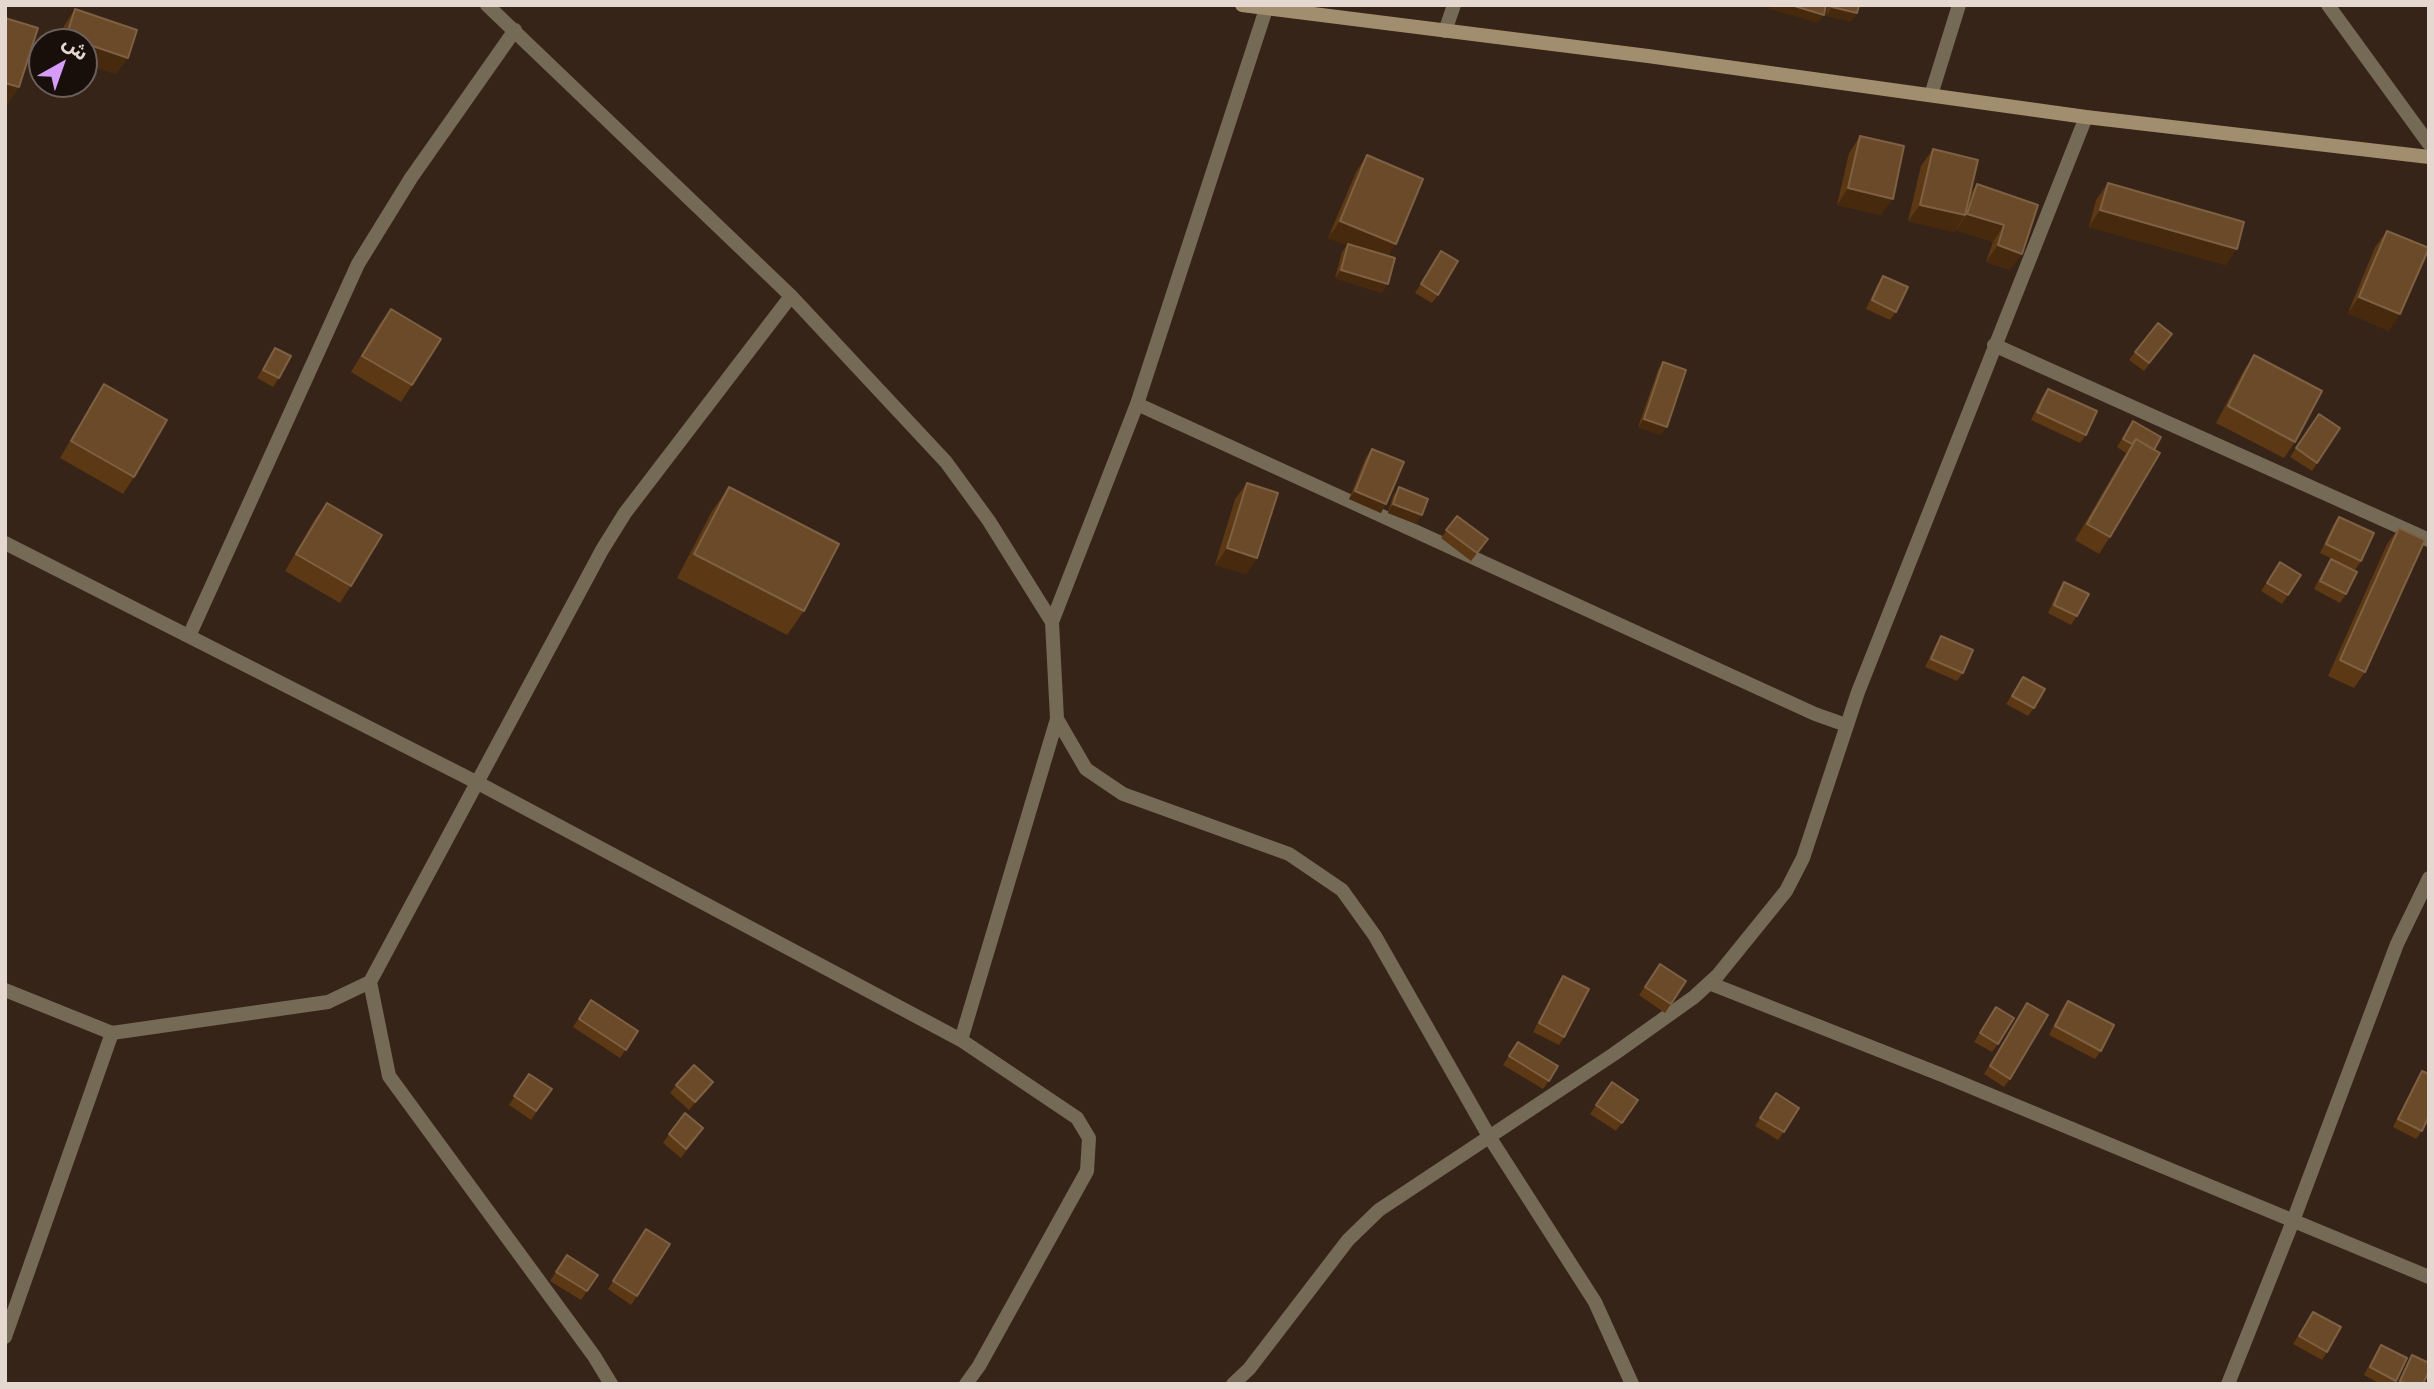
<!DOCTYPE html>
<meta charset="utf-8">
<style>
body{margin:0}
#map{position:relative;width:2434px;height:1389px;overflow:hidden;background:#362418;font-family:Helvetica,"Noto Sans Arabic",sans-serif}
canvas{display:block}
.frame{position:absolute;inset:0;border:7px solid #e5d8d1;pointer-events:none}
.north{position:absolute;left:28px;top:28px;width:70px;height:70px;box-sizing:border-box;background:#180f0a;border:2px solid #6a5f5a;border-radius:50%;rotate:40deg;font-size:19px;font-weight:700;line-height:28px;text-align:center;color:#e5d8d1}
.north::after{content:'';display:block;margin:auto;width:24px;height:32px;background:#d79bf9;clip-path:polygon(50% 0,100% 100%,50% 72%,0 100%)}
</style>
<div id="map">
<canvas width="2434" height="1389"></canvas>
<div class="frame"></div>
<div class="north">ش</div>
</div>
<script>
const ctx = document.querySelector('canvas').getContext('2d');
ctx.lineJoin = 'round';
function trace(path, color, width, dash) {
  ctx.strokeStyle = color;
  ctx.lineWidth = width;
  ctx.lineCap = dash ? 'butt' : 'round';
  ctx.setLineDash(dash || []);
  ctx.stroke(path);
}
function fillPath(path, color) {
  ctx.fillStyle = color;
  ctx.fill(path, 'evenodd');
}
const street = new Path2D(`
 M487 5 791 296 946 462 989 521 1052 622
 M2328 5 2429 144
 M1445 31 1454 5
 M1931 95 1959 5
 M1994 345 2429 540
 M1137 404 1815 714 1846 725
 M5 543 478 783 961 1040 1077 1118 1089 1138 1087 1171 979 1366 966 1384
 M189 636 358 264 411 178 515 30
 M1057 719 1086 769 1123 794 1289 854 1342 890 1375 936 1490 1138 1595 1302 1632 1384
 M370 982 389 1076 594 1356 611 1384
 M1709 983 1942 1075 2429 1277
 M5 990 112 1033 328 1002 370 982 602 550 625 513 791 296
 M961 1040 1057 719 1052 622 1137 404 1266 9
 M5 1337 112 1033
 M1233 1384 1249 1369 1348 1240 1379 1210 1614 1054 1694 997 1718 975 1786 891 1803 858 1858 692 2086 117
 M2228 1384 2293 1221 2397 944 2429 878`);
const secondary = new Path2D(`
 M1242 5 1648 56 2086 117 2429 157`);
const wall = new Path2D(`
 M1828 5H1859L1857 13 1851 21 1826 16Z
 M75 9 116 74 84 64V42H59L64 26Z
 M1860 136 1881 215 1837 205 1849 153Z
 M1933 149 1970 194 1977 184 2038 205 2010 270 1986 262 1993 242 1956 230 1957 228 1954 232 1908 221 1921 166Z
 M1367 155 1388 256 1382 293 1335 278 1342 252 1347 245 1328 238 1356 172Z
 M2108 183 2226 265 2089 227 2096 200Z
 M2387 231 2389 331 2348 313 2375 247Z
 M1441 251 1438 295 1432 303 1415 293Z
 M1883 276 1896 312 1890 320 1866 309 1877 285Z
 M391 309 412 385 401 402 351 372 379 325Z
 M2166 343 2144 371 2129 360 2135 352Z
 M275 348 279 378 273 387 257 378Z
 M2254 355 2295 442 2284 458 2216 423 2243 372Z
 M1663 362 1661 435 1638 427 1658 370Z
 M104 384 134 477 123 494 60 458 93 401Z
 M2048 389 2086 435 2080 443 2031 420 2042 397Z
 M2319 414 2340 428 2312 471 2290 457Z
 M2133 421 2154 450 2110 537 2099 554 2075 540 2126 453 2117 447Z
 M1372 449 1381 513 1349 499 1366 457Z
 M1247 483 1257 558 1246 574 1215 565 1235 499Z
 M729 487 804 611 787 635 677 578 712 511Z
 M1399 487 1416 524 1388 513 1393 496Z
 M327 503 351 586 340 603 285 571 315 519Z
 M1457 516 1488 539 1471 561 1441 538Z
 M2339 517 2361 561 2355 570 2320 553 2333 525Z
 M2399 528 2365 672 2354 688 2328 676 2387 544Z
 M2331 559 2346 594 2340 603 2314 589 2325 568Z
 M2280 562 2288 595 2282 604 2261 591Z
 M2064 582 2077 616 2071 625 2048 613 2058 591Z
 M1941 636 1963 673 1957 681 1925 667 1936 644Z
 M2023 677 2034 708 2028 716 2006 704Z
 M1660 964 1686 981 1665 1013 1639 995Z
 M1563 976 1564 1037 1559 1045 1533 1032 1557 985Z
 M591 1000 638 1031 620 1058 573 1027Z
 M2068 1001 2101 1051 2095 1059 2049 1035 2062 1009Z
 M2027 1003 2010 1079 2004 1087 1984 1074Z
 M1996 1007 1998 1044 1992 1052 1974 1042Z
 M1518 1042 1549 1081 1543 1089 1503 1065Z
 M2422 1071V1131L2416 1139 2393 1127 2417 1079Z
 M529 1074 552 1089 531 1120 509 1105Z
 M713 1082 707 1091 689 1110 670 1093 676 1085Z
 M1612 1082 1638 1100 1616 1131 1590 1114Z
 M1776 1093 1784 1132 1778 1140 1755 1126Z
 M703 1128 681 1158 663 1143 669 1134Z
 M646 1229 637 1296 631 1305 608 1289Z
 M567 1255 598 1275 581 1300 550 1281Z
 M2313 1312 2327 1352 2322 1360 2293 1344Z
 M2381 1345 2396 1381 2394 1384H2380L2364 1375 2375 1354Z
 M2412 1355 2423 1384H2397L2407 1363Z`);
const shadedWall = new Path2D(`
 M1772 5H1791L1824 15 1818 23 1769 9Z
 M1832 7 1857 13 1851 21 1826 16Z
 M66 37 80 42H63Z
 M84 43 128 58 116 74 84 64Z
 M5 83 19 87 8 104 5 103Z
 M1848 188 1893 199 1881 215 1837 205Z
 M1920 205 1965 215 1954 232 1908 221Z
 M2100 210 2237 249 2226 265 2089 227Z
 M1967 214 2004 225 1993 242 1956 230Z
 M1340 221 1396 244 1385 261 1328 238Z
 M1998 245 2022 254 2010 270 1986 262Z
 M1341 270 1388 284 1382 293 1335 278Z
 M2359 297 2400 314 2389 331 2348 313Z
 M1644 419 1667 427 1661 435 1638 427Z
 M1355 491 1386 504 1381 513 1349 499Z
 M1393 504 1422 515 1416 524 1388 513Z
 M1227 548 1257 558 1246 574 1215 565Z
 M713 1082 707 1091 689 1110 695 1102Z`);
const building = new Path2D(`
 M1791 5H1826L1824 15Z
 M1832 5H1859L1857 13 1832 7Z
 M75 9 137 30 128 58 84 43V42H80L66 37Z
 M5 18 38 28 19 87 5 83Z
 M1860 136 1904 146 1893 199 1848 188Z
 M1933 149 1978 160 1965 215 1920 205Z
 M1367 155 1423 179 1396 244 1340 221Z
 M2108 183 2244 222 2237 249 2100 210Z
 M1977 184 2038 205 2022 254 1998 245 2004 225 1967 214Z
 M2387 231 2429 248 2400 314 2359 297Z
 M1348 244 1395 258 1388 284 1341 270Z
 M1441 251 1458 261 1438 295 1421 284Z
 M1883 276 1908 287 1896 312 1872 300Z
 M391 309 441 339 412 385 362 356Z
 M2158 323 2172 334 2149 363 2135 352Z
 M275 348 291 356 279 378 263 370Z
 M2254 355 2322 391 2295 442 2228 406Z
 M1663 362 1686 370 1667 427 1644 419Z
 M104 384 167 420 134 477 71 441Z
 M2048 389 2097 411 2086 435 2037 412Z
 M2319 414 2340 428 2317 463 2296 448Z
 M2133 421 2161 437 2154 450 2136 439 2132 444 2123 439Z
 M2136 439 2160 453 2110 537 2087 524Z
 M1372 449 1404 462 1386 504 1355 491Z
 M1247 483 1278 493 1257 558 1227 548Z
 M729 487 839 544 804 611 694 554Z
 M1399 487 1428 499 1422 515 1393 504Z
 M327 503 382 535 351 586 296 554Z
 M1457 516 1488 539 1477 553 1446 530Z
 M2339 517 2374 533 2361 561 2326 544Z
 M2399 528 2425 540 2365 672 2340 660Z
 M2331 559 2357 572 2346 594 2320 581Z
 M2280 562 2301 575 2288 595 2267 583Z
 M2064 582 2089 594 2077 616 2054 605Z
 M1941 636 1973 650 1963 673 1931 659Z
 M2023 677 2045 689 2034 708 2012 696Z
 M1660 964 1686 981 1671 1004 1645 987Z
 M1563 976 1589 989 1564 1037 1539 1023Z
 M591 1000 638 1031 626 1050 579 1019Z
 M2068 1001 2114 1025 2101 1051 2055 1026Z
 M2027 1003 2048 1015 2010 1079 1990 1066Z
 M1996 1007 2014 1018 1998 1044 1980 1033Z
 M1518 1042 1558 1066 1549 1081 1509 1056Z
 M694 1065 713 1082 695 1102 676 1085Z
 M2422 1071 2429 1074V1116L2422 1131 2398 1119Z
 M529 1074 552 1089 536 1111 514 1096Z
 M1612 1082 1638 1100 1622 1123 1596 1105Z
 M1776 1093 1799 1108 1784 1132 1760 1118Z
 M685 1113 703 1128 686 1149 669 1134Z
 M646 1229 670 1244 637 1296 613 1281Z
 M567 1255 598 1275 587 1291 556 1272Z
 M2313 1312 2341 1327 2327 1352 2299 1336Z
 M2381 1345 2407 1358 2396 1381 2370 1367Z
 M2412 1355 2429 1363V1371L2423 1384H2407L2400 1381Z`);
trace(street, '#756a56', 14);
trace(secondary, '#a18e6e', 14);
fillPath(wall, '#5c3914');
fillPath(shadedWall, '#47290d');
fillPath(building, '#6b4a29');
trace(building, '#7e6043', 2);
</script>
